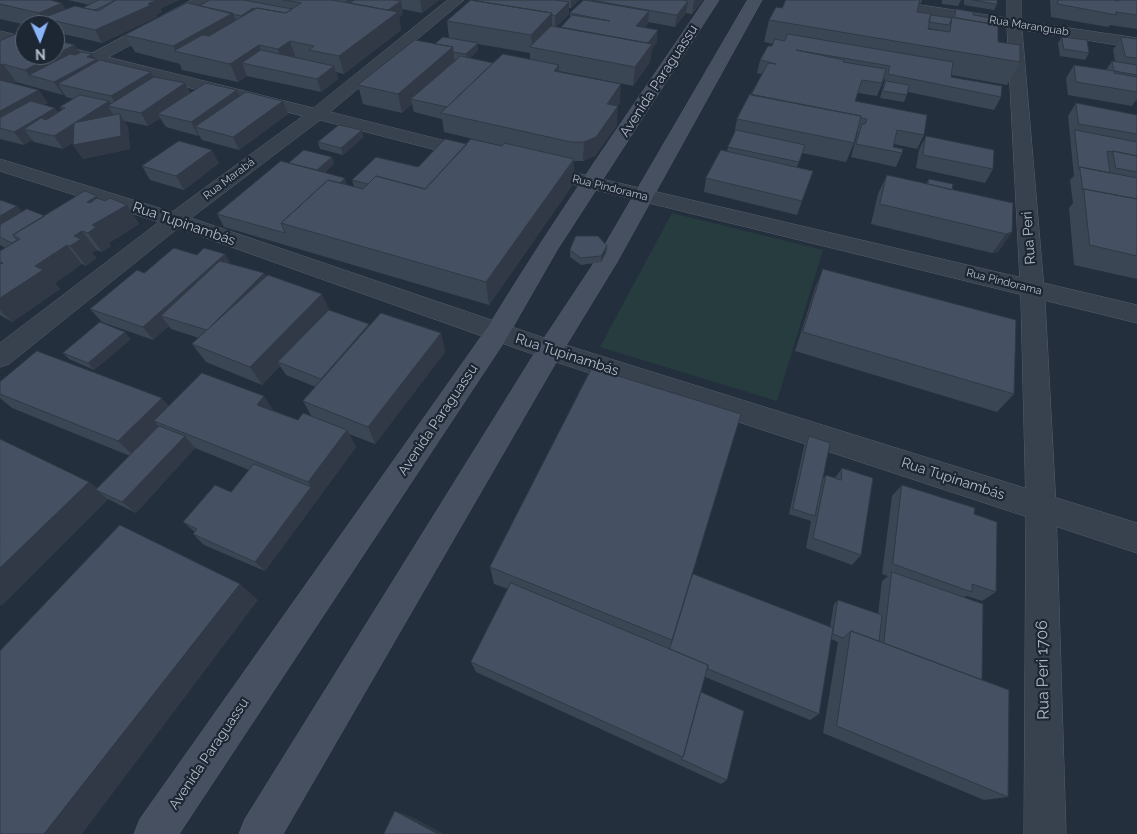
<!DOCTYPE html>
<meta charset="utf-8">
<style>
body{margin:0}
#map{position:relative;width:1137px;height:834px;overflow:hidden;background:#242f3e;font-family:Raleway,sans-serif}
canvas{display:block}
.north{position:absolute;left:15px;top:15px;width:50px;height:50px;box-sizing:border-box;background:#1d2633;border:1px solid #59626f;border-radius:50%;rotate:178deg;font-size:14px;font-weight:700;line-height:20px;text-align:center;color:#b4bcc9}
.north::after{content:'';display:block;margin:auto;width:18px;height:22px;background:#8ab4f8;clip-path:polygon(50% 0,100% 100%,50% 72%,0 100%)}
</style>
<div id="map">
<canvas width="1137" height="834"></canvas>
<div class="north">N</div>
</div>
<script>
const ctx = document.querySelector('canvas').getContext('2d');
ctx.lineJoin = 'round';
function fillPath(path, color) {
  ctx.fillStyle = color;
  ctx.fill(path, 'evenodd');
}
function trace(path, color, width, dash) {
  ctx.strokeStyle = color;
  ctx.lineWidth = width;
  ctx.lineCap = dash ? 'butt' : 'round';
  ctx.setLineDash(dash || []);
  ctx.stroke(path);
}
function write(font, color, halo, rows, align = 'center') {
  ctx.font = font + ' Raleway,sans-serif';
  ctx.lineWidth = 4.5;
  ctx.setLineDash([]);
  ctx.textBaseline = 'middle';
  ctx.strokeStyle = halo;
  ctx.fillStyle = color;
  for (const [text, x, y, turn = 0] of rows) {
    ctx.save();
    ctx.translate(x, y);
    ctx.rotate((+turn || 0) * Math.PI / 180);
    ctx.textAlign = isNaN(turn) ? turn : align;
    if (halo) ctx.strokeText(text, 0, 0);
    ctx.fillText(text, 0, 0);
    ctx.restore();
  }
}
const green = new Path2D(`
 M672 213 823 250 777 401 600 347Z`);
const minor = new Path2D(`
 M192 0H209L207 3 101 61H89L87 58 89 55Z
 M854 0H888L1007 18V0H1021V21L1137 38V48L1022 30 1045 301 1056 507 1066 834H1024L1026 507 1021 301 1007 27 861 4Z`);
const tertiary = new Path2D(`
 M448 0H464L330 112 482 150 484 154 482 158 475 160 320 120 191 218 559 343 1137 523V553L541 357 178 228 9 364 0 367V343L159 222 0 171V159L172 212 303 116 55 54V44L313 108Z
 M0 31 25 37V47L0 41Z
 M538 164 1137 305V323L531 174 528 170 531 166Z`);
const secondary = new Path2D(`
 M705 0H719L557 250 506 339 179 834H134L140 819 488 327C556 215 632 108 705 0Z
 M748 0H762L617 262 559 357 283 834H239L245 819 541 343 596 260Z`);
const wall = new Path2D(`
 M0 0 66 9 83 8 89 5 68 0H179L160 9 162 12 156 15 157 17 102 43 55 32V25H26L0 19Z
 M210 0H439L422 13 402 9 403 14 399 17 401 30 344 74 336 72 338 79 321 92 247 76 238 82 182 70 180 64 135 52 125 35 200 6Z
 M478 0H579L571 8H569V14L556 27H561L570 17V13L589 1V0H703L692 14 686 13 675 27 648 22 645 27 657 42 652 49 650 62 633 86 559 71V72L620 103 617 106V125L595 156 583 161H574V183L489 305 224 227 217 214 289 163 332 157 334 164 325 172 347 185 354 186 352 180 418 167 467 144 502 146 444 132 442 119 414 112 412 104 402 113 363 104 358 85 435 44 449 38 447 21ZM478 44 530 53V59L493 63 470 58 478 50Z
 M786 0H922L921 3H919L917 12 952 18 956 9 997 25 998 42 1020 62 1007 85 951 75V77L1001 97 994 110 908 92 904 102 880 98 885 79H884L877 96 858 93 855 101 924 135 917 149 894 144 893 147 902 153 896 167 851 157 858 132H857L854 143 846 162 802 153 797 167 813 171 797 215 704 192 706 178 727 151 728 147 734 135 737 119 762 74 757 73 760 60 773 44 764 42 769 20 782 8ZM928 28 946 31 928 29Z
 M942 0H961L958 6 942 4Z
 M964 0H997V4L994 10 964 5Z
 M1050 0H1137V29L1110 25 1108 27 1051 17Z
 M1062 37 1089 53 1085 60 1060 56 1058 43Z
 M1121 37 1137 39V99L1132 106 1068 95 1066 78 1074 65 1106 70 1112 61H1115L1113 50Z
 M0 38 80 53 97 59 98 61 151 72 154 77 185 83 190 93 240 96 283 101 288 114 239 150 202 140 199 135 198 136 166 127 160 118 148 126 124 121 128 127 130 149 83 159 73 145 74 142 63 149 34 142 32 140 24 145 0 139ZM16 82 63 95 64 94 66 97 74 99 60 107 62 110 59 112 44 105 48 103 13 83Z
 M1076 103 1137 115V279L1074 265 1069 208 1073 203 1070 180 1074 176 1068 116Z
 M926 136 993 169 985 183 916 168 919 150Z
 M364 137 343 155 320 149 318 142Z
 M219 163 184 190 150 180 142 166Z
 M887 175 926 184 929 179 952 190 1012 232 998 252 992 253 871 224 878 194Z
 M97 196 99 199 105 201 127 205 139 224 109 243 111 246 102 252 97 250 92 253 96 258 86 266 82 264 55 283 60 289 12 322 0 315V251L5 248 0 245V200L17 206 22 212 45 216Z
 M607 246 606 253 601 262 581 265 570 257V250Z
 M225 254 230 264 264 273 266 277 329 310 370 326 441 333 445 352 375 444 349 434 356 447 265 571 204 545 193 534 195 532 183 522 231 492 249 470 195 448 136 513 108 499 1 606 89 482 97 488 130 456 12 408 0 398V382L169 406 274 411 298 420 312 417 303 401 316 387 286 375 280 366 262 385 206 362 192 344 199 338 171 329 169 326 153 340 102 322 90 309 144 273 197 255Z
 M823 269 1014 394 997 412 795 351 815 288Z
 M131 339 94 370 69 359 63 353Z
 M809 436 822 480 826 475 835 478 842 468 861 555 852 565 806 548 811 521 789 514 805 442Z
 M902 485 974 514 996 592 982 601 967 596 964 597 982 680 1008 797 984 800 823 733 838 642 831 639 819 714 810 720 705 677 701 692 727 780 721 784 476 672 471 662 508 589 494 584 490 567 690 582 693 574 830 627 834 604 838 600 878 614 882 581 888 576 882 574 892 496Z`);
const shadedWall = new Path2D(`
 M154 0H179L160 9 162 12 156 15 157 17 102 43 95 30 148 4Z
 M347 0H356L347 6 346 1Z
 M420 0H439L422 13Z
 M571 0H579L571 8Z
 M694 0H703L692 14Z
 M401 1 403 14 399 17 401 30 344 74 339 56 383 13Z
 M688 1 686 13 675 27 677 15Z
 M569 2V14L555 28V16Z
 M62 3 72 20 42 18 46 25 39 13Z
 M253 8 257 21 246 28 241 16Z
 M649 11 648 24 635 38 636 26Z
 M233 13 240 31 176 52 173 46Z
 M552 13V30L532 47 531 35Z
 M658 30 657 42 652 49 650 62 633 86 635 67 647 44Z
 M290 41 296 59 284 67 278 49Z
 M478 43V50L467 61 466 54Z
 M75 45 86 63 29 75 38 88 25 70Z
 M259 45 266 63H242L247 76 238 82 230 64Z
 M453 47 455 65 411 99 412 104 402 113 398 94Z
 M92 54 96 60 97 59 104 72 58 84 64 94 63 95 54 82 87 57Z
 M3 64 16 82 0 90V65Z
 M559 65V83L554 71Z
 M334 66 338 79 321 92 317 79Z
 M151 72 158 85 118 108 111 96Z
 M185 83 191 97 158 114 160 118 148 126 141 113Z
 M621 84 620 103 606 123 607 104Z
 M39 90 48 103 2 129 0 128V111Z
 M237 90 243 103 195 127 199 135 198 136 191 122Z
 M109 101 112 106H108L114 116 63 149 54 136Z
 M283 101 288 114 239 150 233 137Z
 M618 106 617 125 595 156 583 161 584 142Z
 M55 108 64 121 24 129 32 140 24 145 14 132Z
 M120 114 128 127 130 149 83 159 73 145Z
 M362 130 364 137 343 155 341 148Z
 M212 150 219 163 184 190 176 176Z
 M332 157 334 164 314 182 312 175Z
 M574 159V183L489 305 486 282Z
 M345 178 349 191 329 193Z
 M97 196 110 215 127 205 139 224 109 243 111 246 102 252 88 233 87 202Z
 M17 206 28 219 0 237V216Z
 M82 231 97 250 92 253 96 258 86 266 70 246 74 236Z
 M1012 232 998 252 992 253 1006 234Z
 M67 245 82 264 55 283 60 289 12 322 0 310V298L35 266Z
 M607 246 606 253 601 262V256Z
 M225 254 233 268 161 316 169 326 153 340 143 327Z
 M264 273 271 287 208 331Z
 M322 294 331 313 278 362 280 366 262 385 250 367Z
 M369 324 374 337 327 392 321 379Z
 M125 332 131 339 94 370 88 363Z
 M441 333 445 352 375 444 368 427Z
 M264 396 276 414 257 405Z
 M162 398 178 416 154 421 163 430 136 458 118 441Z
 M347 430 356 447 265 571 255 562 311 487 308 482Z
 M185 436 195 448 136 513 122 502Z
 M89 482 102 492 96 490 108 499 1 606 0 605V568Z
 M240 584 258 600 82 834H44Z
 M395 811 410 816 444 834H438Z`);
const building = new Path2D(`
 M0 0H50L62 3 39 13 0 4Z
 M99 0H116L95 10 83 8Z
 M116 0H156L148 4 151 5 95 30 42 18 75 6 98 11Z
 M210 0H243L292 9 286 13 257 8 255 9 253 8 241 16 200 6Z
 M283 0H332L398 12 339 56 309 50 314 46 290 41 278 49 259 45 230 64 174 51 202 35 209 36 257 8 286 13 301 3Z
 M355 0H393L401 1 388 10 350 3Z
 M471 0 552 13 531 35 447 21Z
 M478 0H556L569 2 555 16 552 15V13L476 1Z
 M584 0 649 11 636 26 658 30 648 43 561 27 572 15 610 21 570 13Z
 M592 0H682L688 1 677 15Z
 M786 0H920L917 12 931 14 928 29 950 32 952 17 998 25V42L1020 45V62L769 20 776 7 782 8Z
 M973 0H997V4Z
 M1058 0H1113L1119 1 1118 0H1137V15L1116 12V15L1058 4Z
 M187 3 233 13 173 46 125 35Z
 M956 9 973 12V15L997 19V25L955 18Z
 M931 15 952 18 949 25 929 22Z
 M551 26 652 44 635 67 530 47Z
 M21 32H25V55H54L25 70 3 64 0 65V41Z
 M788 34 953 62 951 77 1002 86 1001 97 888 74 890 66 796 50 844 60 843 62 886 69 882 83 862 80 855 101 927 115 924 135 897 130 893 147 903 149 902 153 856 144 862 124H865L867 119 861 118V116L751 95 768 63 776 64 760 60 768 46H772L775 39 784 41Z
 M443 37 478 43 466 54 453 52V47L435 44Z
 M1062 37 1087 40 1089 53 1064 49Z
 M1121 37 1137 39V58L1126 57Z
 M55 40 75 45 55 54Z
 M415 40 453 47 398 94 358 85Z
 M261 50 334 66 317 79 242 63Z
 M82 52 92 54 87 57 97 59 54 82 29 75 70 54 75 55Z
 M503 54 559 65 554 71 621 84 607 104 618 106 596 137 584 142H571L441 113Z
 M461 56 493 63 447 107 411 99Z
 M100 60 151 72 111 96 58 84Z
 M1112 61 1137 65V75L1114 71V73L1137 77V92L1076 82 1074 65 1114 71Z
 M154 77 185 83 141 113 108 106Z
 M0 80 39 90 0 111Z
 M886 81 909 85 907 95 883 91Z
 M206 83 237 90 191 122 158 114Z
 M246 92 283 101 233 137 195 127Z
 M750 94 861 116 854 143 737 119Z
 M80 95 109 101 54 136 24 129 41 118 46 120 65 108 60 107Z
 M31 101 55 108 14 132 0 128V118Z
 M1076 103 1137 115V134L1079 124Z
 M120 114 121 136 73 145 74 123Z
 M339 125 362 130 341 148 318 142Z
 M736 130 805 145 799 162 728 147Z
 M1075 130 1137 142V156L1113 151V152L1107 151 1110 173 1080 167 1079 169Z
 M926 136 994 150 993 169 923 155Z
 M445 139 467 144 425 189 376 176 368 184 352 180 376 157 418 167Z
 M471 139 502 146 504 143 574 159 486 282 281 223 328 180 363 189 376 176 425 189Z
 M179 141 212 150 176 176 142 166Z
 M304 150 332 157 317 170 289 163Z
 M721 150 813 171 802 201 706 178Z
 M1113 151 1137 156V172L1116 168Z
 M281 161 345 178 340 183 328 180 281 223 285 233 217 214Z
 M1080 167 1137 178V199L1084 189 1083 190Z
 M887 175 1013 203 1012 232 1006 234 880 204Z
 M929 179 953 184 952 190 928 184Z
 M1084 189 1137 199V256L1090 245Z
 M85 191 97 196 87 202 90 203 97 198 105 201 110 198 127 205 92 225 96 227 88 233 82 231 74 236 81 239 70 246 67 245 35 266 43 270 0 298V264L3 263 0 262V251L20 239 13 235Z
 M0 200 17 206 0 216Z
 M27 209 45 216 13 235 17 240 12 243 0 237V225Z
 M576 236H598L607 246 601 256 581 258 570 250Z
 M174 248 197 255 204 248 225 254 143 327 90 309 137 270 144 273Z
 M220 261 264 273 207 330 161 316Z
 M823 269 1016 320 1014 394 803 332Z
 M268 275 322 294 250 367 192 344Z
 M329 310 369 324 321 379 278 362Z
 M381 313 441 333 368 427 303 401Z
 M100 322 125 332 88 363 63 353Z
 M37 351 162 398 118 441 0 394V382Z
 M592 368 741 414 672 640 490 567Z
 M202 373 264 396 257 405 298 420 303 413 347 430 308 482 154 421Z
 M159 426 185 436 122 502 96 490Z
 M809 436 830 443 815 516 793 509Z
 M0 439 89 482 0 568Z
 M254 464 311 487 255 562 193 534 197 529 183 522 215 485 231 492Z
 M842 468 873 478 861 555 813 538 826 475 841 480Z
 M902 485 975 508 974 514 997 522 996 592 972 584V592L893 564Z
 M120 525 240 584 44 834H0V651Z
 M892 572 983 604 982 680 884 643Z
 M693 574 833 628 819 714 708 669V665L670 649Z
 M511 583 708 665 683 757 471 662Z
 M838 600 882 615 879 641 851 631 843 638 833 634Z
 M851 631 1009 690 1008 797 837 726Z
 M701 692 744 711 727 780 681 759 683 757Z
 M395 811 438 834H384Z`);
const farStreetnames = [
 ["Rua Maranguab",1029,26,9],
 ["Rua Marabá",229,179,-37],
 ["Rua Pindorama",610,188,14],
 ["Rua Pindorama",1004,282,14]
];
const streetNames = [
 ["Avenida Paraguassu",659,81,-57],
 ["Rua Tupinambás",184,224,19],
 ["Rua Peri",1029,238,-94],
 ["Rua Tupinambás",567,355,18],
 ["Avenida Paraguassu",438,420,-56],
 ["Rua Tupinambás",953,479,18],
 ["Avenida Paraguassu",209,754,-56]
];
const nearStreetnames = [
 ["Rua Peri 1706",1043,670,-91]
];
fillPath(green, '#263c3f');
trace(minor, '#565f6c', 1);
trace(tertiary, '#565f6c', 1);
trace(secondary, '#565f6c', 1);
fillPath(minor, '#38414e');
fillPath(tertiary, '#38414e');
fillPath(secondary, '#465061');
fillPath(wall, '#3b4654');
fillPath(shadedWall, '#303945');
fillPath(building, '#455162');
trace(building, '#303945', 1);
write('11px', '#b4bcc9', '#1d2633', farStreetnames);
write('14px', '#b4bcc9', '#1d2633', streetNames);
write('16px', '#b4bcc9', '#1d2633', nearStreetnames);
</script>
